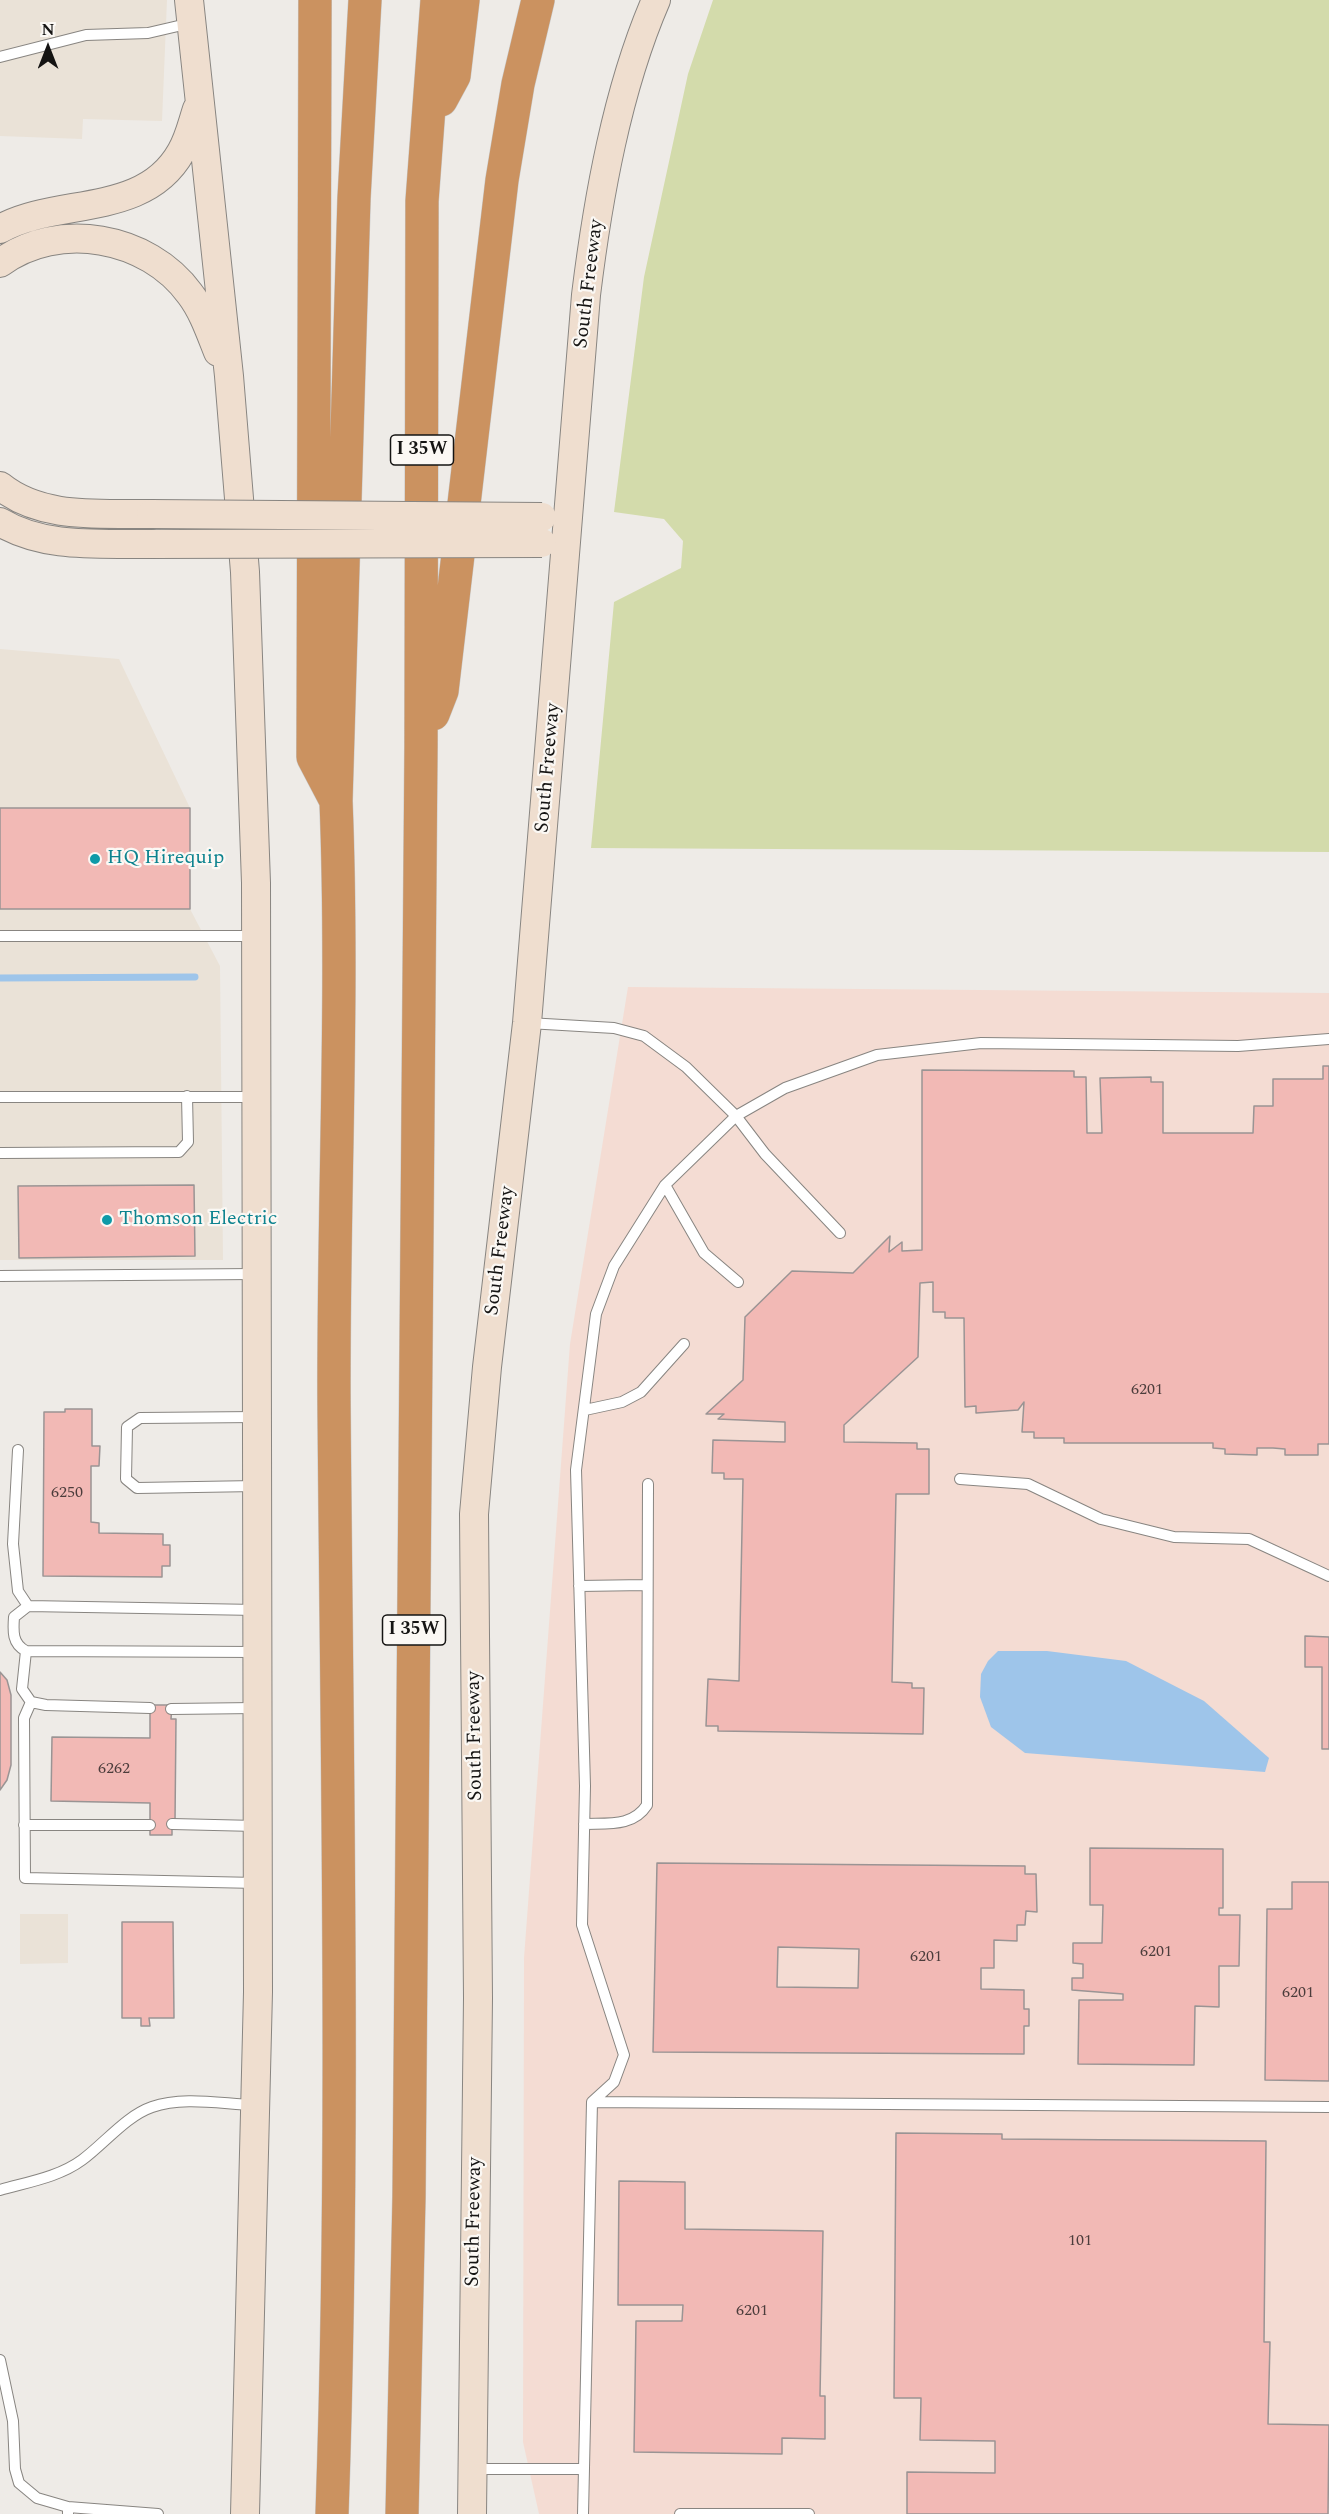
<!DOCTYPE html>
<style>
body{margin:0}
#map{position:relative;width:1329px;height:2514px;overflow:hidden;background:#eeebe7;font-family:Spectral,serif}
canvas{display:block}
.north{position:absolute;left:18px;top:18px;width:60px;height:60px;-webkit-text-stroke:4px #fbf8f4;paint-order:stroke;rotate:0deg;font-size:16px;font-weight:700;line-height:24px;text-align:center;color:#151413}
.north::after{content:'';display:block;margin:auto;width:21px;height:27px;background:#151413;clip-path:polygon(50% 0,100% 100%,50% 72%,0 100%)}
</style>
<div id="map">
<canvas width="1329" height="2514"></canvas>
<div class="north">N</div>
</div>
<script>
const ctx = document.querySelector('canvas').getContext('2d');
ctx.lineJoin = 'round';
function fillPath(path, color) {
  ctx.fillStyle = color;
  ctx.fill(path, 'evenodd');
}
function trace(path, color, width, dash) {
  ctx.strokeStyle = color;
  ctx.lineWidth = width;
  ctx.lineCap = dash ? 'butt' : 'round';
  ctx.setLineDash(dash || []);
  ctx.stroke(path);
}
function write(font, color, halo, rows, align = 'center') {
  ctx.font = font + ' Spectral,serif';
  ctx.lineWidth = 4.5;
  ctx.setLineDash([]);
  ctx.textBaseline = 'middle';
  ctx.strokeStyle = halo;
  ctx.fillStyle = color;
  for (const [text, x, y, turn = 0] of rows) {
    ctx.save();
    ctx.translate(x, y);
    ctx.rotate((+turn || 0) * Math.PI / 180);
    ctx.textAlign = isNaN(turn) ? turn : align;
    if (halo) ctx.strokeText(text, 0, 0);
    ctx.fillText(text, 0, 0);
    ctx.restore();
  }
}
const commercial = new Path2D(`
 M628 987 1329 993V2514H539L523 2442 524 1958 570 1344Z`);
const built = new Path2D(`
 M0 0H167L162 121 83 119 82 139 0 136Z
 M0 649 119 659 190 808V909L220 966 223 1260H0Z
 M20 1914H68V1963L20 1964Z`);
const green = new Path2D(`
 M713 0H1329V852L591 848 614 602 681 568 683 541 664 519 614 512 644 277 688 74Z`);
const water = new Path2D(`
 M998 1651H1047L1126 1661 1204 1701 1269 1758 1265 1772 1025 1753 991 1727 980 1697 981 1674 988 1661Z`);
const stream = new Path2D(`
 M0 978 195 977`);
const building = new Path2D(`
 M0 808H190V909H0Z
 M1323 1066H1329V1444H1318V1455H1285V1449L1273 1448H1257V1455L1225 1454V1449L1213 1448V1443H1064V1438H1034V1432H1022L1024 1402 1018 1410 976 1413V1406L965 1407 964 1318H945V1312H933V1282L920 1283 918 1357 844 1425V1442L917 1443V1449H929V1494H896L892 1682 912 1683V1688H924L923 1734 718 1731V1726H706L708 1679 739 1681 743 1479H724V1473H712L713 1440 785 1442V1422L718 1419 724 1414H706L743 1380 745 1317 792 1271 853 1273 890 1236 889 1252 902 1242V1251L922 1250V1070L1074 1071V1077H1086L1087 1133H1102L1100 1078 1151 1077V1082H1163V1133H1253L1254 1106H1273V1079H1323Z
 M194 1185 195 1256 19 1258 18 1186Z
 M65 1409H92V1446H100L99 1466H91V1522L99 1523V1533L163 1534V1545H170V1566H162V1577L43 1576 44 1412H65Z
 M1305 1636 1329 1637V1749H1322V1667H1305Z
 M0 1672 7 1680 11 1695V1765L7 1780 0 1790Z
 M150 1705H172L171 1719H176L175 1822H172V1835H150V1803L51 1801 52 1737 150 1738Z
 M1090 1848 1223 1849V1908H1219V1915H1240L1239 1966H1219V2007L1195 2006 1194 2065 1078 2064 1079 2000H1123V1994L1072 1990V1978H1083V1964L1073 1963V1943H1102L1103 1905H1090Z
 M657 1863 1025 1866V1874H1036L1037 1912 1026 1911 1025 1925H1017V1941L994 1940V1968H981V1989L1024 1990V2009H1029V2026H1024V2054L653 2052ZM778 1947 859 1949 858 1988 777 1987Z
 M1292 1882H1329V2081L1265 2080 1267 1909H1292Z
 M122 1922H173L174 2018H149L150 2026H141V2018H122Z
 M896 2133 1002 2134V2139L1266 2141 1264 2342H1270L1268 2424 1329 2425 1328 2514H907V2472L995 2473V2441L920 2440 921 2398H894Z
 M619 2181 685 2182V2229L823 2231 820 2396H825V2439L782 2438V2454L634 2452 636 2321H682L683 2305H618Z`);
const service = new Path2D(`
 M0 57 86 35 148 33 191 23
 M0 936H256
 M528 1023 614 1028 644 1036 686 1067 736 1116 765 1154 840 1233
 M0 1097H256
 M0 1153 179 1152 188 1142 187 1096
 M665 1185 704 1253 738 1282
 M0 1276 255 1274
 M585 1410 622 1402 641 1392 684 1344
 M18 1450 13 1544 18 1591 28 1606
 M960 1479 1028 1484 1101 1519 1174 1537 1249 1539 1329 1576
 M256 1486 137 1488 126 1479 127 1427 140 1418 257 1417
 M579 1586 646 1585
 M26 1651C12 1644 13 1631 14 1617L28 1606 257 1610
 M31 1702 24 1718 25 1878 257 1883
 M150 1708 46 1705 31 1702 22 1689 26 1651 257 1652
 M171 1709 255 1708
 M172 1824 256 1826
 M584 1824C608 1823 633 1827 647 1805L648 1484
 M24 1825H150
 M592 2102 1329 2107
 M0 2190C28 2182 59 2177 82 2160 105 2143 126 2116 152 2107 183 2096 222 2104 254 2105
 M0 2360 13 2421 15 2469 19 2483 37 2498 68 2507
 M474 2469H583
 M68 2514V2507L158 2514
 M583 2514 592 2102 614 2082 624 2055 582 1925 585 1786 576 1470 596 1314 614 1266 665 1185 736 1116 785 1088 877 1055 981 1043 1238 1046 1329 1039
 M680 2514H809`);
const secondary = new Path2D(`
 M189 0 229 376 245 572 256 883 258 1992 245 2514
 M0 229C57 197 144 218 181 152 189 139 192 124 197 109
 M0 263C58 220 148 236 190 294 203 311 210 332 218 352
 M0 486C42 520 100 513 151 514
 M0 522C45 549 100 543 151 544
 M472 2514 478 1998 474 1514 487 1367 527 1023 586 295C598 198 617 90 656 0`);
const motorway = new Path2D(`
 M315 0 313 757 334 797
 M441 100 454 76 463 0
 M433 714 442 691 502 180 518 84 538 0
 M332 2514C345 2144 337 1773 334 1403 333 1203 344 1001 336 801L354 198 365 0
 M402 2514 409 2197 421 747 422 201 437 0`);
const secondaryBridge = new Path2D(`
 M151 514 542 517
 M151 544 542 543`);
const markers = [
 [95,859,6,"#0f9aa8"],
 [107,1220,6,"#0f9aa8"]
];
const numberNames = [
 ["6201",1147,1391],
 ["6250",67,1494],
 ["6262",114,1770],
 ["6201",1156,1953],
 ["6201",926,1958],
 ["6201",1298,1994],
 ["101",1080,2242],
 ["6201",752,2312]
];
const shields = [
 [422,450,63],
 [414,1630,63]
];
const shieldNames = [
 ["I 35W",422,450],
 ["I 35W",414,1630]
];
const streetNames = [
 ["South Freeway",590,284,-83],
 ["South Freeway",549,768,-85],
 ["South Freeway",501,1251,-83],
 ["South Freeway",476,1736,-91],
 ["South Freeway",475,2222,-89]
];
const cultureNames = [
 ["HQ Hirequip",107,859],
 ["Thomson Electric",119,1220]
];
fillPath(commercial, '#f4dcd3');
fillPath(built, '#eae2d7');
fillPath(green, '#d3dbab');
fillPath(water, '#9ec5ea');
trace(stream, '#9ec5ea', 7);
fillPath(building, '#f2b9b5');
trace(building, '#9a9494', 1.5);
trace(service, '#888581', 12);
trace(secondary, '#888581', 30);
trace(motorway, '#c7c7c6', 34);
trace(service, '#fff', 10);
trace(secondary, '#efdecf', 28);
trace(motorway, '#cb9260', 33);
trace(secondaryBridge, '#888581', 30, []);
trace(secondaryBridge, '#efdecf', 28);
for (const [x, y, r, color] of markers) {
  const dot = new Path2D();
  dot.arc(x, y, r, 0, 2 * Math.PI);
  ctx.fillStyle = color;
  ctx.fill(dot);
  trace(dot, '#fbf8f4', 2);
}
write('16px', '#4c3d3c', null, numberNames);
for (const [x, y, w] of shields) {
  const box = new Path2D();
  box.roundRect(x - w / 2, y - 15, w, 30, 4.5);
  ctx.fillStyle = '#fbf8f4';
  ctx.fill(box);
  trace(box, '#151413', 1.5);
}
write('bold 18px', '#151413', null, shieldNames);
write('20px', '#151413', '#fbf8f4', streetNames);
write('20px', '#0d838f', '#fbf8f4', cultureNames, 'left');
</script>
